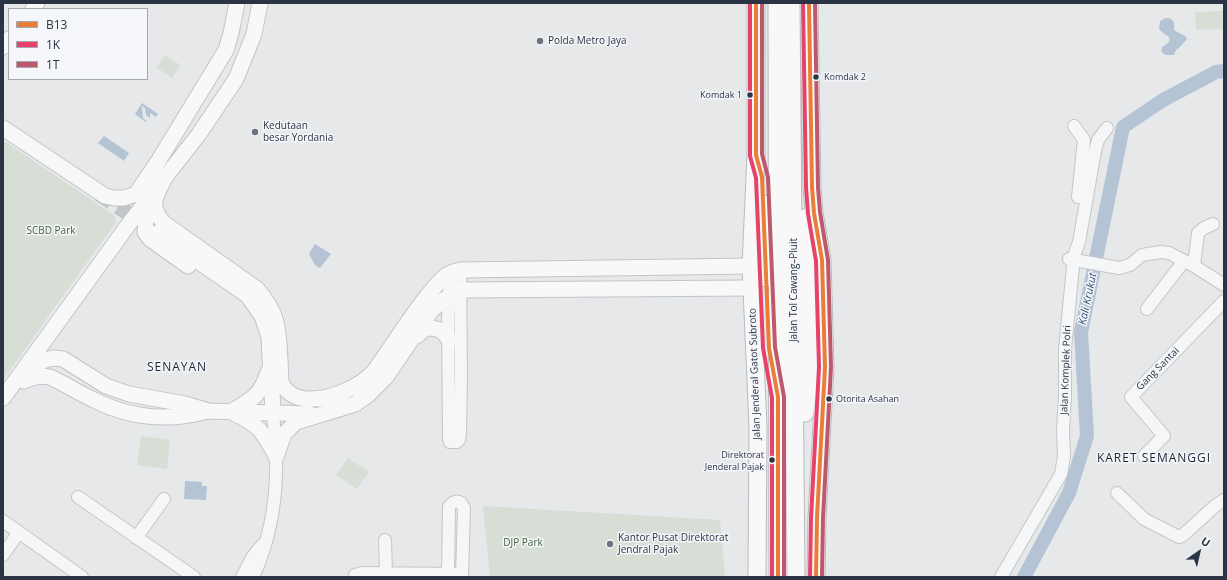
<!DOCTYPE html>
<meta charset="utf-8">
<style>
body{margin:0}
#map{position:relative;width:1227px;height:580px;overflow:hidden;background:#e6e8ea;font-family:"Open Sans",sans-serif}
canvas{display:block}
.frame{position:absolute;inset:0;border:4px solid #2b3445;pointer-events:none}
.legend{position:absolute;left:8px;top:8px;width:140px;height:72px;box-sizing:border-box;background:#f4f6f9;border:1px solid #a4a8b1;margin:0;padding:5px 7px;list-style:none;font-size:12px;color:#2b3445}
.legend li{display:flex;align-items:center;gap:8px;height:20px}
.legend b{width:20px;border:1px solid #a4a8b1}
.north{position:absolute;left:1179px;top:532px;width:40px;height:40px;-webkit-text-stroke:3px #f4f6f9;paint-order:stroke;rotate:34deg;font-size:11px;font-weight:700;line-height:16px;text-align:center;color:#2b3445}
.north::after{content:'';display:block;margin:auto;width:14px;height:18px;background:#2b3445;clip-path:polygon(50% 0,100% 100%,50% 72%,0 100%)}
</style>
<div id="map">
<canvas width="1227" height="580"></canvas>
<div class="frame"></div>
<ul class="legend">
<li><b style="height:5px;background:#ea7e39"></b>B13</li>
<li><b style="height:5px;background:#e6426a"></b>1K</li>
<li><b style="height:5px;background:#bd586d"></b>1T</li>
</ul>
<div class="north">U</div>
</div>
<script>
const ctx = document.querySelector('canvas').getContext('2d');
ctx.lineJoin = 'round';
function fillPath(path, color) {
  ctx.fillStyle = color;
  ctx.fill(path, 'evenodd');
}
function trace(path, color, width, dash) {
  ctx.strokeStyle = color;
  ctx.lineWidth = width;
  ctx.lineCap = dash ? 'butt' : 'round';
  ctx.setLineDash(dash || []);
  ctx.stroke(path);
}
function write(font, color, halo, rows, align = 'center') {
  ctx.font = font + ' "Open Sans",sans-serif';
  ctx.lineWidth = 3;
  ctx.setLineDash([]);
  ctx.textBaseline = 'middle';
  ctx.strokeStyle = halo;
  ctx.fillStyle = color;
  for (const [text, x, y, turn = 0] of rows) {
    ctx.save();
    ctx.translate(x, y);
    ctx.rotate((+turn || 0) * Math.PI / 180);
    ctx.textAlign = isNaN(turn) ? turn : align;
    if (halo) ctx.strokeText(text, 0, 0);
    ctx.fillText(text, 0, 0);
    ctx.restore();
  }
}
const green = new Path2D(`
 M1224 11V29L1196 30 1195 12Z
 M165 55 180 65 172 78 157 68Z
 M3 140 115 216 116 222 3 380Z
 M141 436 170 440 167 469 137 465Z
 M348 458 369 472 357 489 336 475Z
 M483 506 720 520 725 577H490Z`);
const water = new Path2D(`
 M1166 18C1174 18 1175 23 1174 30L1185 36 1187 39 1180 47 1176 50 1174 55H1165L1161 51 1162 47C1166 44 1171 43 1169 37L1163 33 1159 29 1160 21Z
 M142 103 158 114 156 117 150 113V118L146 115 145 108 142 106 143 118 147 121 146 122 135 114Z
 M104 136 129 153 124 161 98 143Z
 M315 244 331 254 320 268 315 265 309 254Z
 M185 481 202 482V486H207L206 500 184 499Z`);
const river = new Path2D(`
 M1024 577 1069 493 1087 436 1081 332 1123 127 1163 100 1216 72 1224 71`);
const majorTunnel = new Path2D(`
 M99 194 144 224`);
const minor = new Path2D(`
 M1074 126 1084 140 1078 197
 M1069 259 1119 268 1130 265 1142 255 1161 252 1169 253 1194 266 1224 285
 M1194 266 1198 233 1204 228 1213 224
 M450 272 448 317 449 438 450 442H457L459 440 460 434 461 374 460 270
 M1147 309 1184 261
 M1144 456 1164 436 1131 397 1224 301
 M1117 493 1144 519 1179 537 1182 536 1215 506 1224 500
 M78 497 194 577
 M3 521 82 577
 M136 538 164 499
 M385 540 386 573
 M3 555 19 532
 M242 577 253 556 263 544
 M253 577C270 540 277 499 276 458 276 443 274 428 273 412
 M355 577V575L362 573 456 574
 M448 577 449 507C452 502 456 500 461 503L464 508 462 577
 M1001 577 1061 474 1064 456 1063 431 1065 396V349L1074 256 1079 242 1095 151 1098 140 1107 128`);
const major = new Path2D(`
 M33 9 37 3
 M3 47 9 39
 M3 128 105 196 114 198H124L136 194 159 160 226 50 231 33 237 3
 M166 176C156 195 147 206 165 224L257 289C263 296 269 305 273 313 280 328 280 365 281 382 285 392 296 399 308 399 330 400 361 387 375 370 380 363 385 356 389 350 403 329 416 309 432 290 442 279 445 273 460 270L751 266
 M147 202 145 232 150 239 188 266
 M157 233 247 295 262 316 269 337 273 412
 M417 336 425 328C437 328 443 329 449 340
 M27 377 37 365 45 360 53 358 63 359 106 386 129 394 185 404 208 411 310 414
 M24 381C33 377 40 375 50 377 65 384 79 393 94 400 129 418 169 422 207 411
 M3 398 131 221 199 134 236 79 254 34 260 3
 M232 411C253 399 260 396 268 372
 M235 414C259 424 264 434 276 456
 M276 457 284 434 296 422 355 404 368 395 386 377 431 311 442 301 460 290 752 288`);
const highway = new Path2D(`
 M756 3V155L751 266 758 427 757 577
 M777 3 778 577
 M791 3 796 577
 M809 3 812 187 814 213 822 260 825 367 817 518 816 577
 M764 204 766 278
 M805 413 808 375 807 217`);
const bus1 = new Path2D(`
 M756 3V155L762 177 769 348 778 397V577
 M809 3 812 187 814 213 822 260 825 367 817 518 816 577`);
const bus2 = new Path2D(`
 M750 3V156L756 178 763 348 772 398V577
 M803 3 806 187 808 214 816 261 819 367 811 518 810 577`);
const bus3 = new Path2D(`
 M762 3V154L768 177 775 347 784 397V577
 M815 3 818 187 820 212 828 260 831 367 823 518 822 577`);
const markers = [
 [540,41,4,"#6c737f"],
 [816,77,3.5,"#2b3445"],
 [750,95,3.5,"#2b3445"],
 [255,132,4,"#6c737f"],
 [829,399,3.5,"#2b3445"],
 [772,460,3.5,"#2b3445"],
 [610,544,4,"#6c737f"]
];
const busNames = [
 ["Komdak 2",824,77],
 ["Komdak 1",742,95,"right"],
 ["Otorita Asahan",836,399],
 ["Direktorat",764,455,"right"],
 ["Jenderal Pajak",764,467,"right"]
];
const poiNames = [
 ["Polda Metro Jaya",548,41],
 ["Kedutaan",263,126],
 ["besar Yordania",263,138],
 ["Kantor Pusat Direktorat",618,538],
 ["Jendral Pajak",618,550]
];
const parkNames = [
 ["SCBD Park",51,231],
 ["DJP Park",523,543]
];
const streetNames = [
 ["Jalan Tol Cawang–Pluit",794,290,-90],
 ["Gang Santai",1158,369,-45],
 ["Jalan Komplek Polri",1066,370,-88],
 ["Jalan Jenderal Gatot Subroto",755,374,-92]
];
const waterNames = [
 ["Kali Krukut",1088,299,-78]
];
const quarterNames = [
 ["SENAYAN",177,368],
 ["KARET SEMANGGI",1154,459]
];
fillPath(green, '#d6ded6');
fillPath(water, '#b4c4d5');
trace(river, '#b4c4d5', 14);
trace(majorTunnel, '#c1c4c9', 15, [15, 8]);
trace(minor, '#c4c6c8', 14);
trace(major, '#c2c5c8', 17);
trace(highway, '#b8bbbf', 19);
trace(minor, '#f5f6f7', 12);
trace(major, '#f8f8f8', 15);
trace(highway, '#f8f8f8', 17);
trace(bus1, '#ea7e39', 4);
trace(bus2, '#e6426a', 4);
trace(bus3, '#bd586d', 4);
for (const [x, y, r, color] of markers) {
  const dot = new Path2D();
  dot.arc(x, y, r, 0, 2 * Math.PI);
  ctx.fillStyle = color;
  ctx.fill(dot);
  trace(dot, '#f4f6f9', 1.5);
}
write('9px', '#2b3445', '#f4f6f9', busNames, 'left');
write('10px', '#2b3445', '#f4f6f9', poiNames, 'left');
write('10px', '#3f6138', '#f4f6f9', parkNames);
write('10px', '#2b3445', '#f4f6f9', streetNames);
write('italic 11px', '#34527a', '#f4f6f9', waterNames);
ctx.letterSpacing = '1px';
write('12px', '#1d2536', '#f4f6f9', quarterNames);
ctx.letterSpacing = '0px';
</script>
